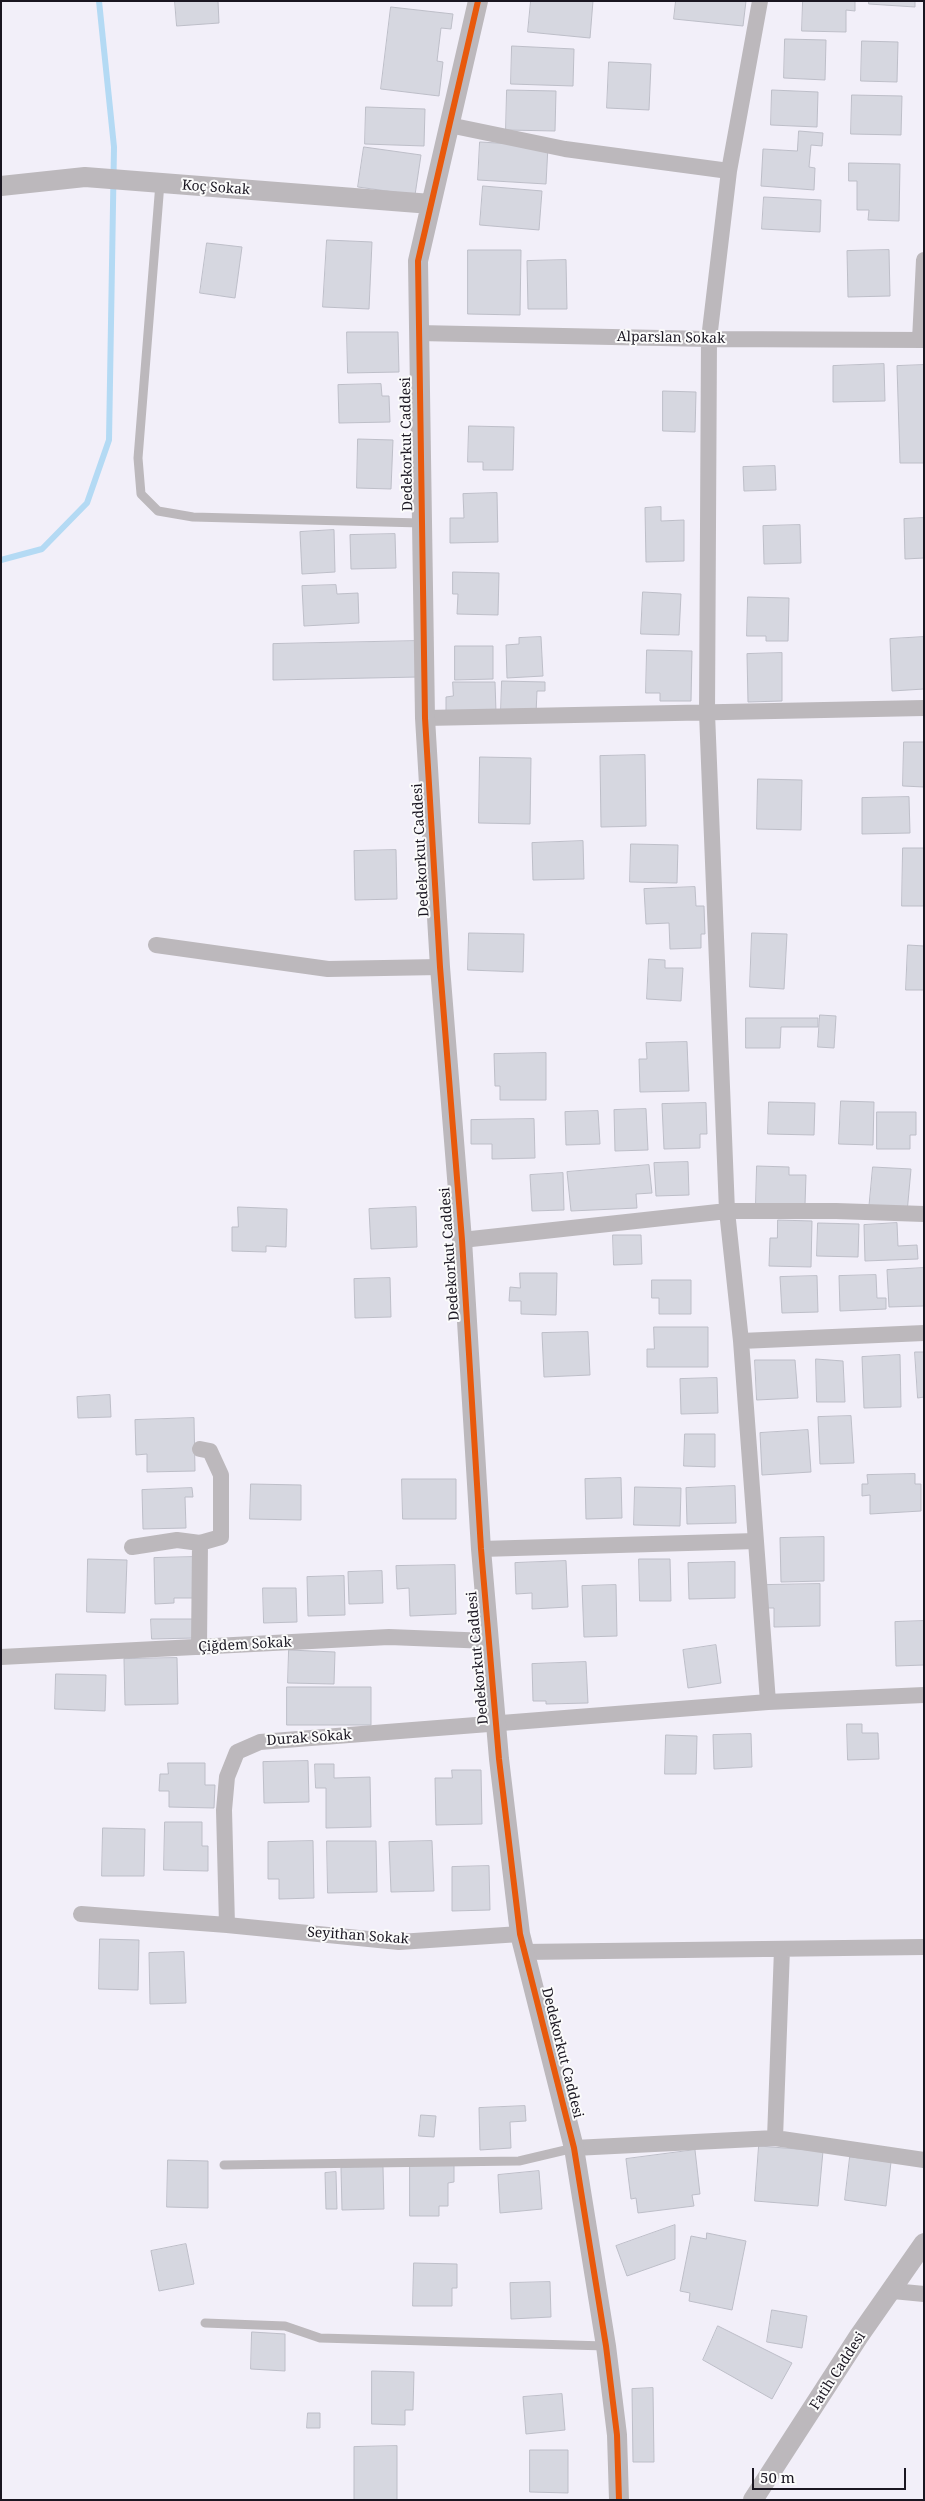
<!DOCTYPE html>
<meta charset="utf-8">
<style>
body{margin:0}
#map{position:relative;width:925px;height:2501px;overflow:hidden;background:#f2eff9;font-family:"Noto Serif",serif}
canvas{display:block}
.frame{position:absolute;inset:0;border:2px solid #1a1621;pointer-events:none}
.scale{position:absolute;left:752px;top:2468px;width:154px;height:22px;box-sizing:border-box;border:2px solid #1a1621;border-top:0;padding-left:6px;font-size:15px;line-height:18px;white-space:nowrap;color:#1a1621;-webkit-text-stroke:4px #fbfbfb;paint-order:stroke}
</style>
<div id="map">
<canvas width="925" height="2501"></canvas>
<div class="frame"></div>
<div class="scale">50 m</div>
</div>
<script>
const ctx = document.querySelector('canvas').getContext('2d');
ctx.lineJoin = 'round';
function trace(path, color, width, dash) {
  ctx.strokeStyle = color;
  ctx.lineWidth = width;
  ctx.lineCap = dash ? 'butt' : 'round';
  ctx.setLineDash(dash || []);
  ctx.stroke(path);
}
function fillPath(path, color) {
  ctx.fillStyle = color;
  ctx.fill(path, 'evenodd');
}
function write(font, color, halo, rows, align = 'center') {
  ctx.font = font + ' "Noto Serif",serif';
  ctx.lineWidth = 4;
  ctx.setLineDash([]);
  ctx.textBaseline = 'middle';
  ctx.strokeStyle = halo;
  ctx.fillStyle = color;
  for (const [text, x, y, turn = 0] of rows) {
    ctx.save();
    ctx.translate(x, y);
    ctx.rotate((+turn || 0) * Math.PI / 180);
    ctx.textAlign = isNaN(turn) ? turn : align;
    if (halo) ctx.strokeText(text, 0, 0);
    ctx.fillText(text, 0, 0);
    ctx.restore();
  }
}
const stream = new Path2D(`
 M1 560 42 549 87 503 109 440 114 147 99 1`);
const building = new Path2D(`
 M175 1H218L219 23 177 26Z
 M531 1H593L590 38 528 32Z
 M676 1H746L743 26 674 19Z
 M803 1H855V11L846 10V32L802 31Z
 M869 1H915V7L869 4Z
 M391 7 453 14 451 29 441 28 437 61 443 62 439 96 381 89Z
 M785 39 826 40 825 80 784 78Z
 M862 41 898 42 897 82 861 81Z
 M512 46 574 49 573 86 511 84Z
 M609 62 651 64 649 110 607 108Z
 M507 90 556 91 555 131 506 130Z
 M772 90 818 92 817 127 771 125Z
 M852 95 902 96 901 135 851 134Z
 M366 107 425 109 424 146 365 144Z
 M799 131 823 133 822 146 811 145 809 167 815 168 814 190 761 186 763 149 797 151Z
 M480 142 548 146 546 184 478 180Z
 M364 147 421 155 415 195 358 187Z
 M849 163 900 164 899 221 868 220 869 210H857V181H849Z
 M483 186 542 191 539 230 480 225Z
 M764 197 821 200 820 232 762 229Z
 M327 240 372 242 369 309 323 307Z
 M207 243 242 247 235 298 200 293Z
 M468 250H521L520 315 468 314Z
 M889 250 890 296 848 297 847 251Z
 M566 260 567 309H528L527 261Z
 M347 332H398L399 372 348 373Z
 M884 364 885 401 833 402V366Z
 M924 365V463H900L897 366Z
 M381 384 382 396H389L390 422 339 423 338 385Z
 M663 391 696 392 695 432 663 431Z
 M469 426 514 427 513 470H483V462H468Z
 M358 439 393 440 391 489 357 488Z
 M775 466 776 490 744 491 743 467Z
 M497 493 498 542 450 543V518H464L463 494Z
 M661 507V521L684 520V561L646 562 645 508Z
 M924 518V558L905 559 904 519Z
 M800 525 801 563 764 564 763 526Z
 M334 530 335 572 302 574 300 532Z
 M395 534 396 568 351 569 350 535Z
 M453 572 499 573 498 615 457 614 458 594H453Z
 M336 585 337 594 358 593 359 623 304 626 302 586Z
 M643 592 681 594 679 635 641 634Z
 M748 597 789 598 788 641H766V636H747Z
 M541 637 543 676 507 678 506 645 519 644V638Z
 M924 637V689L892 691 890 639Z
 M418 641V677L273 680V644Z
 M455 646H493V679L455 680Z
 M647 650 692 651 691 701H660V693H646Z
 M782 653V701L748 702 747 654Z
 M502 681 545 682V691H537L536 714 501 712Z
 M453 682H495L496 712 446 713V697L453 696Z
 M904 742H924V787L903 786Z
 M645 755 646 826 601 827 600 756Z
 M480 757 531 758 530 824 479 823Z
 M758 779 802 780 801 830 757 829Z
 M909 797 910 833 862 834V798Z
 M583 841 584 879 533 880 532 843Z
 M631 844 678 845 677 883 630 882Z
 M903 848H924V906H902Z
 M396 850 397 899 355 900 354 851Z
 M695 887 696 906H704L705 934H701V948L670 949 669 923 646 924 644 889Z
 M469 933 524 934 523 972 468 970Z
 M752 933 787 934 784 989 750 987Z
 M908 945 924 946V990H906Z
 M649 959 665 960V968H683L681 1001 647 999Z
 M820 1015 836 1016 834 1048 818 1047Z
 M746 1018H818V1027H781L780 1048H746Z
 M687 1042 689 1091 640 1092 639 1059H647L646 1043Z
 M546 1053V1100H500V1086H495L494 1054Z
 M841 1101 874 1102 873 1145 839 1144Z
 M769 1102 815 1103 814 1135 768 1134Z
 M706 1103 707 1134H700V1148L664 1149 662 1104Z
 M646 1109 648 1150 615 1151 614 1110Z
 M598 1111 600 1144 566 1145 565 1112Z
 M877 1112H916V1135H910V1149H877Z
 M534 1119 535 1158 492 1159V1144H471V1120Z
 M688 1162 689 1195 656 1196 654 1163Z
 M649 1165 652 1193 636 1194 637 1208 571 1211 567 1172Z
 M757 1166 789 1167V1175H806L805 1205 756 1204Z
 M873 1167 911 1169 907 1213 869 1210Z
 M563 1173 564 1210 532 1211 530 1175Z
 M238 1207 287 1209 286 1247 266 1246V1252L232 1251V1227H238Z
 M416 1207 417 1247 371 1249 369 1209Z
 M778 1220 812 1221 811 1267 769 1266 770 1238H777Z
 M818 1223 859 1224 858 1257 817 1256Z
 M897 1223 898 1246 917 1245 918 1259 865 1261 864 1225Z
 M613 1235H641L642 1264 614 1265Z
 M924 1268V1306L889 1307 887 1270Z
 M520 1273H557L556 1315 521 1314V1301H509L510 1287 520 1288Z
 M876 1275 877 1298H886V1309L840 1311 839 1276Z
 M817 1276 818 1312 782 1313 780 1277Z
 M390 1278 391 1317 355 1318 354 1279Z
 M652 1280H691V1314H659V1298H652Z
 M654 1327H708V1367H647V1349H654Z
 M588 1332 590 1375 544 1377 542 1333Z
 M915 1352H924V1397L918 1398Z
 M900 1355 901 1407 864 1408 862 1357Z
 M816 1359 843 1361 845 1402H817Z
 M755 1360H795L798 1398 757 1400Z
 M717 1378 718 1413 681 1414 680 1379Z
 M110 1395 111 1417 78 1418 77 1397Z
 M851 1416 854 1463 820 1464 818 1417Z
 M194 1418 195 1471 147 1472V1454L136 1455 135 1420Z
 M808 1430 811 1472 762 1475 760 1433Z
 M685 1434H715V1467L684 1466Z
 M915 1474V1484H921V1511L870 1514V1495L862 1496V1484H868L867 1475Z
 M621 1478 622 1518 586 1519 585 1479Z
 M402 1479H456V1519H403Z
 M251 1484 301 1485V1520L250 1519Z
 M735 1486 736 1523 687 1524 686 1488Z
 M635 1487 681 1488 680 1526 634 1525Z
 M192 1488 193 1497H185L186 1528 143 1529 142 1490Z
 M824 1537V1581L781 1582 780 1538Z
 M194 1557 195 1598H174V1603L155 1604 154 1558Z
 M88 1559 127 1560 125 1613 87 1612Z
 M639 1559H670L671 1601H640Z
 M566 1561 568 1607 532 1609V1593L516 1594 515 1563Z
 M735 1562V1598L689 1599 688 1563Z
 M455 1565 456 1614 410 1616 409 1588 397 1589 396 1566Z
 M382 1571 383 1603 349 1604 348 1572Z
 M344 1576 345 1615 308 1616 307 1577Z
 M820 1584V1626L774 1627V1608H766V1585Z
 M616 1585 617 1636 584 1637 582 1586Z
 M263 1588H296L297 1622 264 1623Z
 M151 1619H195V1638L152 1639Z
 M924 1621V1665L896 1666 895 1622Z
 M716 1645 721 1683 688 1688 683 1650Z
 M289 1650 335 1652 334 1684 288 1683Z
 M177 1658 178 1704 125 1705 124 1659Z
 M586 1662 588 1703 546 1704V1701H533L532 1664Z
 M56 1674 106 1675 105 1711 55 1709Z
 M287 1687H371V1725H287Z
 M847 1724H862V1733H878L879 1759 848 1760Z
 M751 1734 752 1767 714 1769 713 1735Z
 M666 1735 697 1736 696 1774H665Z
 M308 1761 309 1802 264 1803 263 1762Z
 M168 1763H205V1785H215L214 1808 169 1807V1791H159L160 1774H168Z
 M315 1764H334V1778L370 1777 371 1827 326 1828V1788H316Z
 M452 1770H481L482 1824 436 1825 435 1778H452Z
 M165 1822H202V1846H208V1871L164 1870Z
 M103 1828 145 1829 144 1876H102Z
 M313 1841 314 1898 279 1899V1879H268V1842Z
 M327 1841H376L377 1892 328 1893Z
 M432 1841 434 1891 391 1892 389 1842Z
 M489 1866 490 1910 452 1911V1867Z
 M100 1939 139 1940 138 1990 99 1989Z
 M184 1952 186 2003 150 2004 149 1953Z
 M525 2106 526 2121 510 2122 511 2148 480 2150 479 2108Z
 M421 2115 436 2116 434 2137 419 2136Z
 M759 2146 823 2151 818 2206 755 2201Z
 M695 2150 700 2194 692 2195 694 2206 638 2213 636 2198 631 2199 626 2159Z
 M850 2157 891 2162 886 2206 845 2200Z
 M168 2160 208 2161V2208L167 2207Z
 M410 2165H454V2182L448 2183V2206H439V2216H410Z
 M383 2167 384 2209 342 2210 341 2168Z
 M539 2171 542 2209 500 2213 498 2175Z
 M336 2172 337 2209H326L325 2173Z
 M675 2225V2259L627 2276 616 2246Z
 M707 2233 746 2241 732 2310 689 2301 690 2293 680 2291 691 2236 706 2239Z
 M186 2244 194 2284 159 2291 151 2251Z
 M414 2263 457 2264V2288H452V2306H413Z
 M550 2282 551 2317 511 2319 510 2283Z
 M772 2310 807 2316 802 2348 767 2342Z
 M718 2326 792 2363 772 2399 703 2360Z
 M252 2332 285 2334V2371L251 2369Z
 M372 2371 414 2372 413 2410H405V2425L372 2424Z
 M653 2388 654 2462H633L632 2389Z
 M562 2394 565 2430 526 2434 523 2397Z
 M308 2413H320V2428H307Z
 M397 2446V2500H354V2447Z
 M530 2450H568V2493L530 2492Z`);
const service = new Path2D(`
 M160 183 138 458 141 494 158 511 193 517 421 523
 M224 2165 519 2161 574 2148
 M205 2323 285 2326 320 2338 606 2346`);
const minor = new Path2D(`
 M760 1 729 171 709 339 707 713 727 1211 741 1341 768 1702
 M449 125 565 149 729 171
 M418 333 709 339 924 340
 M920 340 924 260
 M425 718 924 708
 M156 945 328 969 440 967
 M462 1240 727 1211H836L924 1214
 M741 1341 924 1333
 M132 1547 177 1540 200 1543
 M481 1549 756 1541
 M199 1647 200 1543 221 1537V1475L210 1451 200 1449
 M1 1657 389 1637 489 1641
 M81 1914 227 1925 399 1942 520 1934
 M227 1925 224 1810 227 1777 237 1752 260 1742 768 1702 924 1695
 M523 1952 924 1947
 M775 2138 782 1949
 M574 2148 775 2138 924 2160
 M893 2291 924 2294`);
const tertiary = new Path2D(`
 M478 1 418 261 425 718 440 967 462 1240 481 1549 499 1759 520 1934 574 2148 606 2346 617 2435 619 2500
 M1 186 85 177 431 204
 M753 2500 859 2336 924 2243`);
const cycleway = new Path2D(`
 M478 1 418 261 425 718 440 967 462 1240 481 1549 499 1759 520 1934 574 2148 606 2346 617 2435 619 2500`);
const streetNames = [
 ["Koç Sokak",216,188,4],
 ["Alparslan Sokak",671,338,1],
 ["Dedekorkut Caddesi",407,444,-91],
 ["Dedekorkut Caddesi",421,850,-93],
 ["Dedekorkut Caddesi",450,1254,-94],
 ["Çiğdem Sokak",245,1645,-3],
 ["Dedekorkut Caddesi",478,1658,-95],
 ["Durak Sokak",309,1738,-4],
 ["Seyithan Sokak",358,1936,4],
 ["Dedekorkut Caddesi",562,2053,76],
 ["Fatih Caddesi",838,2371,-57]
];
trace(stream, '#b4daf4', 6);
fillPath(building, '#d6d7e0');
trace(building, '#bdbec8', 1);
trace(service, '#bcb8bc', 9);
trace(minor, '#bcb8bc', 16);
trace(tertiary, '#bcb8bc', 20);
trace(cycleway, '#e8590c', 6);
write('14px', '#1a1621', '#fbfbfb', streetNames);
</script>
